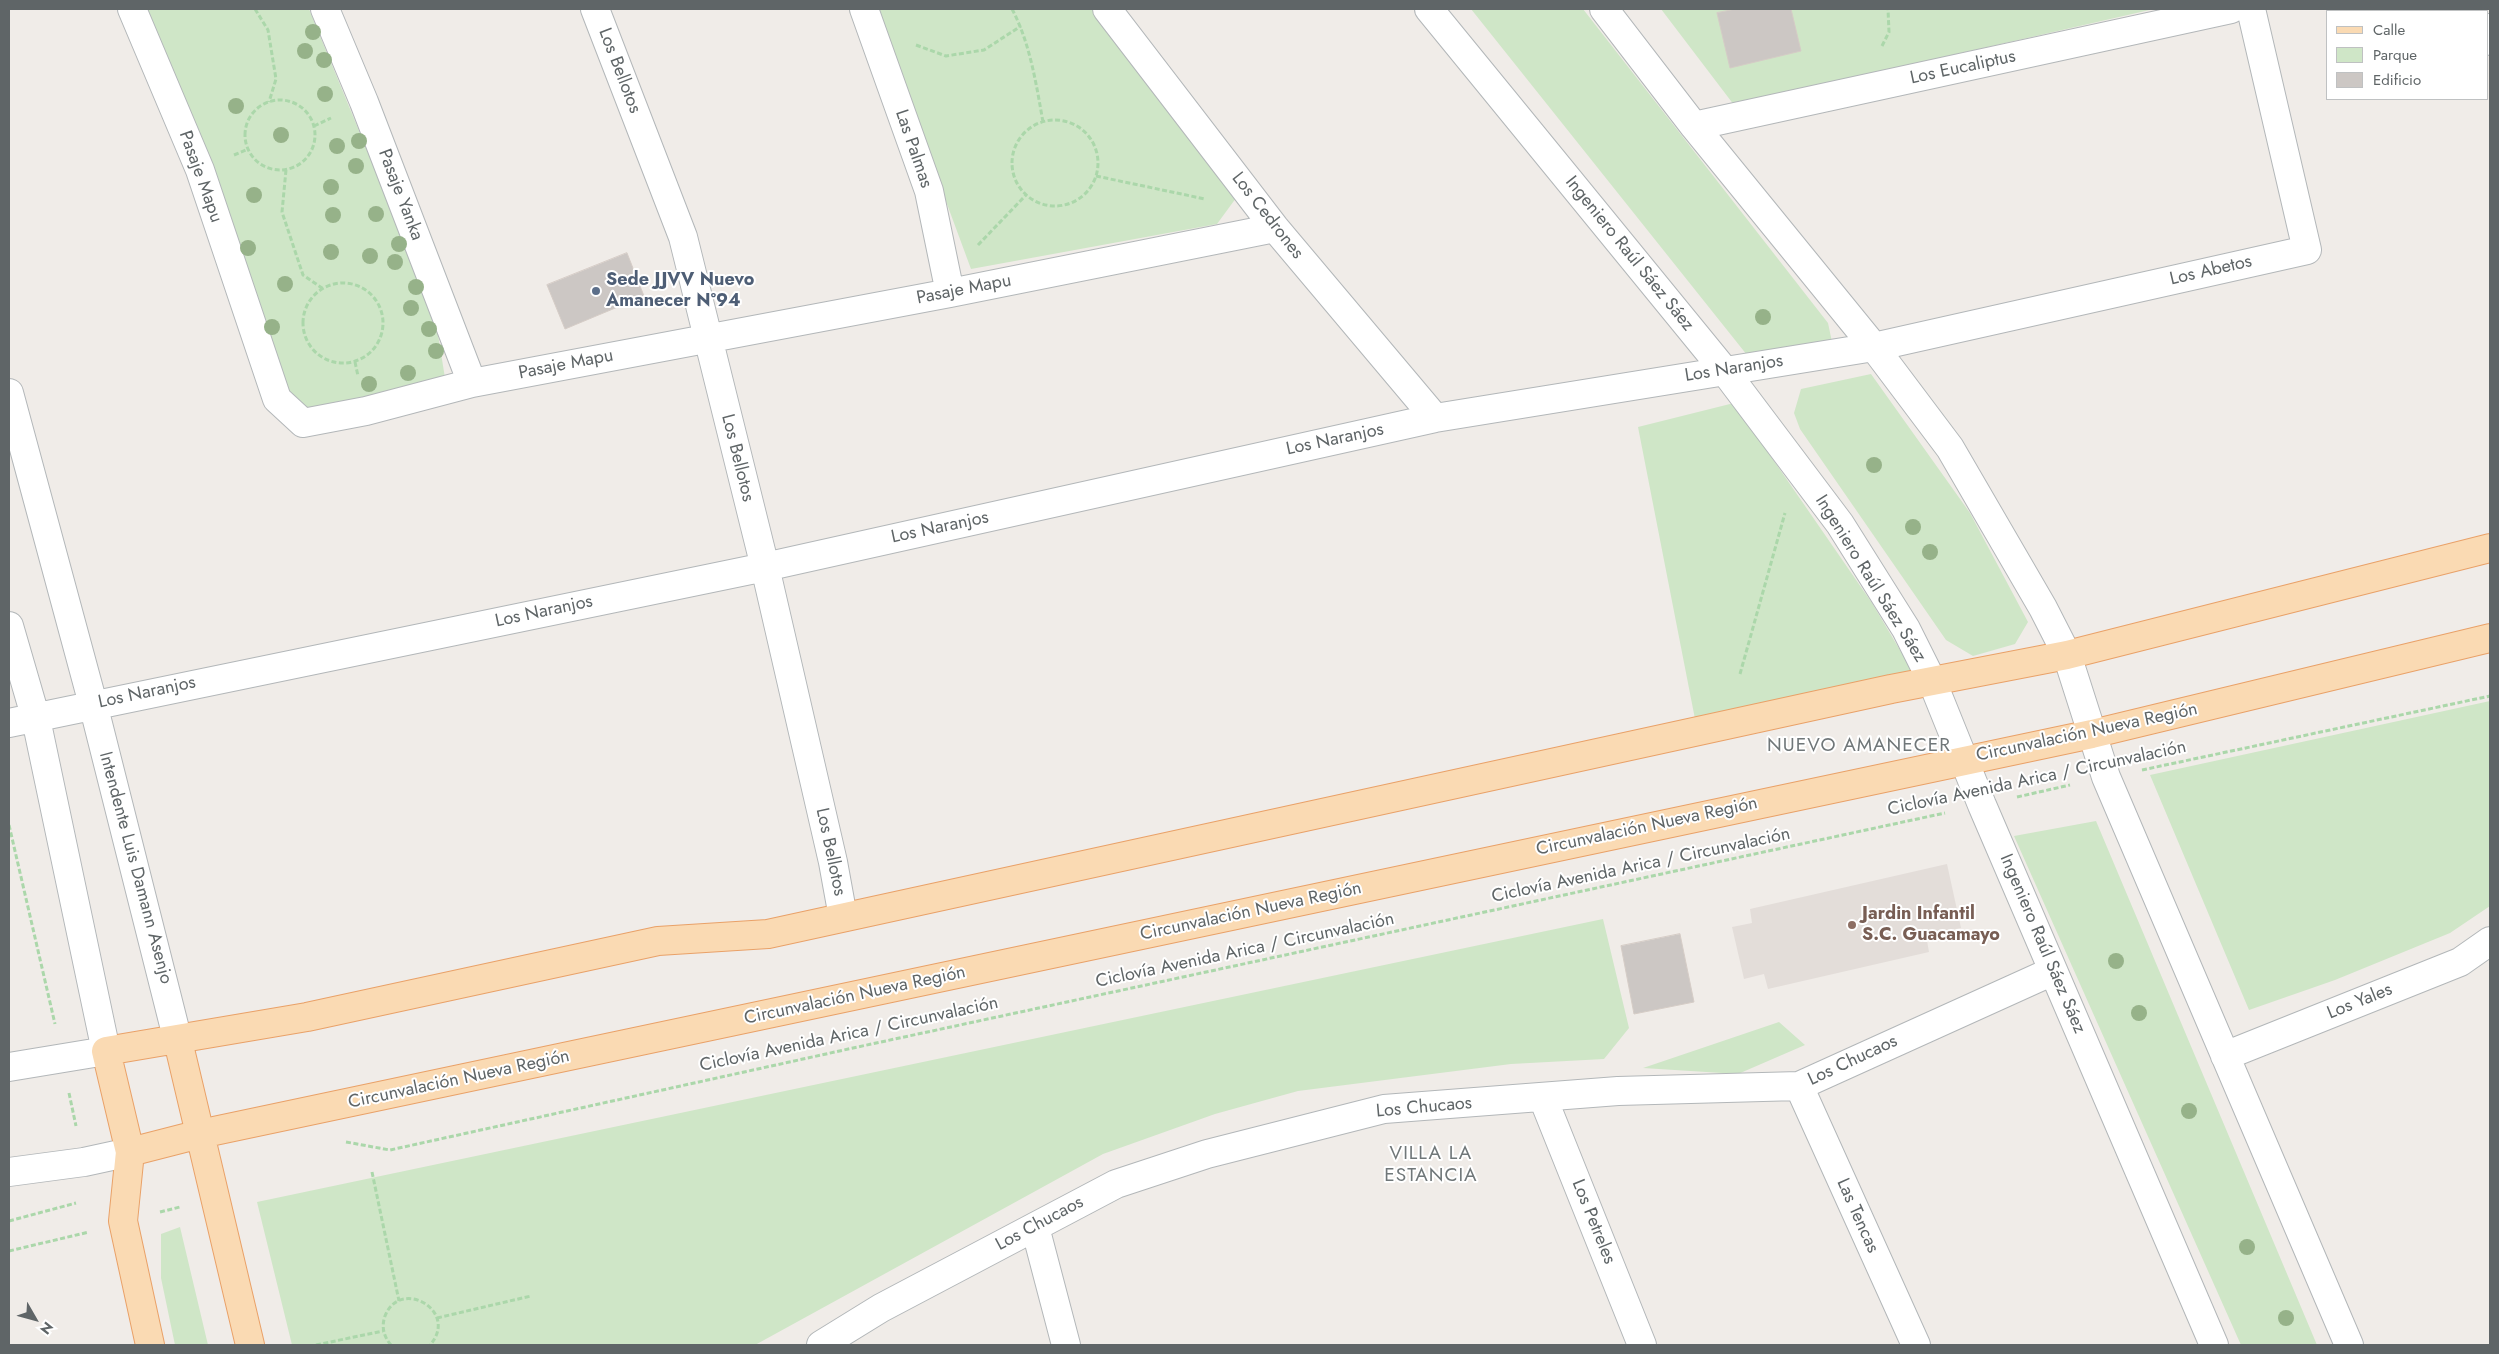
<!DOCTYPE html>
<meta charset="utf-8">
<style>
body{margin:0}
#map{position:relative;width:2499px;height:1354px;overflow:hidden;background:#f0ece8;font-family:Jost,sans-serif}
canvas{display:block}
.frame{position:absolute;inset:0;border:10px solid #5f6567;pointer-events:none}
.legend{position:absolute;left:2326px;top:10px;width:162px;height:90px;box-sizing:border-box;background:#fff;border:1px solid #bfc1c2;margin:0;padding:6px 9px;list-style:none;font-size:15px;color:#5f6567}
.legend li{display:flex;align-items:center;gap:10px;height:25px}
.legend b{width:25px;border:1px solid #bfc1c2}
.north{position:absolute;left:10px;top:1294px;width:50px;height:50px;-webkit-text-stroke:4px #fff;paint-order:stroke;rotate:128deg;font-size:14px;font-weight:700;line-height:20px;text-align:center;color:#5f6567}
.north::after{content:'';display:block;margin:auto;width:18px;height:22px;background:#5f6567;clip-path:polygon(50% 0,100% 100%,50% 72%,0 100%)}
</style>
<div id="map">
<canvas width="2499" height="1354"></canvas>
<div class="frame"></div>
<ul class="legend">
<li><b style="height:6px;background:#fadab3"></b>Calle</li>
<li><b style="height:14px;background:#cfe6c7"></b>Parque</li>
<li><b style="height:14px;background:#ccc7c4"></b>Edificio</li>
</ul>
<div class="north">N</div>
</div>
<script>
const ctx = document.querySelector('canvas').getContext('2d');
ctx.lineJoin = 'round';
function fillPath(path, color) {
  ctx.fillStyle = color;
  ctx.fill(path, 'evenodd');
}
function trace(path, color, width, dash) {
  ctx.strokeStyle = color;
  ctx.lineWidth = width;
  ctx.lineCap = dash ? 'butt' : 'round';
  ctx.setLineDash(dash || []);
  ctx.stroke(path);
}
function write(font, color, halo, rows, align = 'center') {
  ctx.font = font + ' Jost,sans-serif';
  ctx.lineWidth = 4;
  ctx.setLineDash([]);
  ctx.textBaseline = 'middle';
  ctx.strokeStyle = halo;
  ctx.fillStyle = color;
  for (const [text, x, y, turn = 0] of rows) {
    ctx.save();
    ctx.translate(x, y);
    ctx.rotate((+turn || 0) * Math.PI / 180);
    ctx.textAlign = isNaN(turn) ? turn : align;
    if (halo) ctx.strokeText(text, 0, 0);
    ctx.fillText(text, 0, 0);
    ctx.restore();
  }
}
const education = new Path2D(`
 M1947 864 1961 928 1926 935 1929 952 1768 989 1764 974 1744 979 1732 927 1752 923 1750 909Z`);
const green = new Path2D(`
 M146 9H309L435 316 445 378 309 415 285 393Z
 M875 9H1093L1239 194 1217 224 971 269Z
 M1471 9H1583L1828 323 1832 342 1747 355Z
 M1661 9H2154L1734 105Z
 M1871 374 1970 513 2028 622 2015 644 1973 656 1946 640 1800 429 1794 413 1801 389Z
 M1734 403 1872 603 1913 672 1695 719 1638 427Z
 M2490 701V906L2450 933 2335 980 2249 1010 2150 775Z
 M2096 821 2317 1345H2241L2014 836Z
 M1603 919 1629 1028 1604 1059 1511 1064 1298 1091 1215 1114 1103 1154 755 1345H292L257 1202Z
 M1779 1022 1805 1045 1738 1074 1643 1068Z
 M180 1227 208 1345H175L161 1278V1234Z`);
const building = new Path2D(`
 M1736 9H1791L1801 51 1730 68 1717 13Z
 M627 253 644 296 565 329 547 285Z
 M1680 934 1694 1002 1634 1014 1621 946Z`);
const path = new Path2D(`
 M255 9 268 30 276 79 269 102
 M1012 9C1030 43 1036 83 1043 122
 M916 45 946 56 984 50 1021 26
 M1882 46 1889 32 1888 9
 M245 135a35 35 0 1 1 70 0a35 35 0 1 1-70 0Z
 M1012 163a43 43 0 1 1 86 0a43 43 0 1 1-86 0Z
 M314 126 331 118
 M234 155 248 149
 M286 170 282 212 303 275 322 288
 M1096 176 1205 199
 M978 245 1026 195
 M303 323a40 40 0 1 1 80 0a40 40 0 1 1-80 0Z
 M355 362 358 376
 M1740 674 1785 513
 M2142 770 2490 696
 M2017 797 2070 785
 M9 825 55 1024
 M69 1093 76 1126
 M346 1142 390 1150 853 1048 1945 813
 M372 1172 399 1301
 M160 1212 180 1207
 M9 1221 76 1203
 M9 1251 89 1232
 M437 1318 531 1296
 M316 1345 383 1331
 M391 1345C384 1337 381 1327 385 1316 400 1277 460 1311 430 1345`);
const minor = new Path2D(`
 M132 9 200 170 277 399 303 423 366 411 472 383 950 293 1275 228
 M325 9 364 102 472 383
 M595 9 683 237 765 567 833 862 843 917
 M864 9 929 191 950 293
 M1107 9 1275 228 1435 418
 M1429 9 1724 370 1840 524 1906 629 1932 681 1982 805 2214 1345
 M1604 9 1694 126 1874 347 1950 448 2043 608 2067 655 2106 777 2349 1345
 M2488 28 2490 41
 M1694 126 2231 9
 M9 393 93 704 178 1041
 M9 626 36 719 106 1051 9 1067
 M9 723 765 567 1435 418 1874 347 2307 250 2251 9
 M2225 1056 2460 962 2490 941
 M1799 1086 1916 1345
 M1543 1098 1642 1345
 M9 1172 84 1162 130 1152
 M1035 1227 1066 1345
 M821 1345 881 1308 1116 1184 1207 1154 1384 1109 1618 1091 1799 1086 2053 971`);
const major = new Path2D(`
 M178 1041 250 1345
 M130 1152 200 1134 2092 734 2490 638
 M150 1345 123 1221 130 1152 106 1051 307 1017 658 941 768 934 1891 689 2067 655 2490 548`);
const trees = [
 [313,32],
 [305,51],
 [324,60],
 [325,94],
 [236,106],
 [281,135],
 [359,141],
 [337,146],
 [356,166],
 [331,187],
 [254,195],
 [376,214],
 [333,215],
 [399,244],
 [248,248],
 [331,252],
 [370,256],
 [395,262],
 [285,284],
 [416,287],
 [411,308],
 [1763,317],
 [272,327],
 [429,329],
 [436,351],
 [408,373],
 [369,384],
 [1874,465],
 [1913,527],
 [1930,552],
 [2116,961],
 [2139,1013],
 [2189,1111],
 [2247,1247],
 [2286,1318]
];
const markers = [
 [596,291,5,"#5c6f8a"],
 [1852,925,5,"#8d6e63"]
];
const streetNames = [
 ["Los Eucaliptus",1963,68,-12],
 ["Los Bellotos",619,71,69],
 ["Las Palmas",913,149,71],
 ["Pasaje Mapu",200,177,70],
 ["Pasaje Yanka",400,195,69],
 ["Los Cedrones",1267,216,52],
 ["Ingeniero Raúl Sáez Sáez",1629,254,51],
 ["Los Abetos",2211,271,-13],
 ["Pasaje Mapu",964,290,-11],
 ["Pasaje Mapu",566,365,-11],
 ["Los Naranjos",1734,369,-9],
 ["Los Naranjos",1335,440,-12],
 ["Los Bellotos",737,458,76],
 ["Los Naranjos",940,528,-12],
 ["Ingeniero Raúl Sáez Sáez",1870,579,58],
 ["Los Naranjos",544,612,-12],
 ["Los Naranjos",147,693,-12],
 ["Circunvalación Nueva Región",2087,733,-12],
 ["Ciclovía Avenida Arica / Circunvalación",2037,779,-12],
 ["Circunvalación Nueva Región",1647,827,-12],
 ["Los Bellotos",830,852,78],
 ["Ciclovía Avenida Arica / Circunvalación",1641,866,-12],
 ["Intendente Luis Damann Asenjo",135,868,75],
 ["Circunvalación Nueva Región",1251,912,-12],
 ["Ingeniero Raúl Sáez Sáez",2042,944,67],
 ["Ciclovía Avenida Arica / Circunvalación",1245,951,-12],
 ["Circunvalación Nueva Región",855,996,-12],
 ["Los Yales",2360,1002,-22],
 ["Ciclovía Avenida Arica / Circunvalación",849,1035,-12],
 ["Los Chucaos",1853,1061,-25],
 ["Circunvalación Nueva Región",459,1080,-12],
 ["Los Chucaos",1424,1108,-5],
 ["Las Tencas",1857,1216,66],
 ["Los Petreles",1593,1222,68],
 ["Los Chucaos",1040,1224,-28]
];
const serviceNames = [
 ["Sede JJVV Nuevo",606,281],
 ["Amanecer N°94",606,302]
];
const educationNames = [
 ["Jardin Infantil",1862,915],
 ["S.C. Guacamayo",1862,936]
];
const neighbourhoodNames = [
 ["NUEVO AMANECER",1859,746],
 ["VILLA LA",1431,1154],
 ["ESTANCIA",1431,1176]
];
fillPath(education, '#e3ddd9');
fillPath(green, '#cfe6c7');
fillPath(building, '#ccc7c4');
trace(building, '#d5ccc6', 1);
trace(minor, '#b3b7b9', 30);
trace(major, '#e9a168', 30);
trace(path, '#abd7aa', 3, [5, 2.5]);
trace(minor, '#fff', 28);
trace(major, '#fadab3', 28);
ctx.fillStyle = '#96b289';
for (const [x, y] of trees) {
  ctx.beginPath();
  ctx.arc(x, y, 8, 0, 2 * Math.PI);
  ctx.fill();
}
for (const [x, y, r, color] of markers) {
  const dot = new Path2D();
  dot.arc(x, y, r, 0, 2 * Math.PI);
  ctx.fillStyle = color;
  ctx.fill(dot);
  trace(dot, '#fff', 2);
}
write('18px', '#5f6567', '#fff', streetNames);
write('bold 18px', '#4e5e75', '#fff', serviceNames, 'left');
write('bold 18px', '#785e54', '#fff', educationNames, 'left');
ctx.letterSpacing = '1px';
write('19px', '#707779', '#fff', neighbourhoodNames);
ctx.letterSpacing = '0px';
</script>
